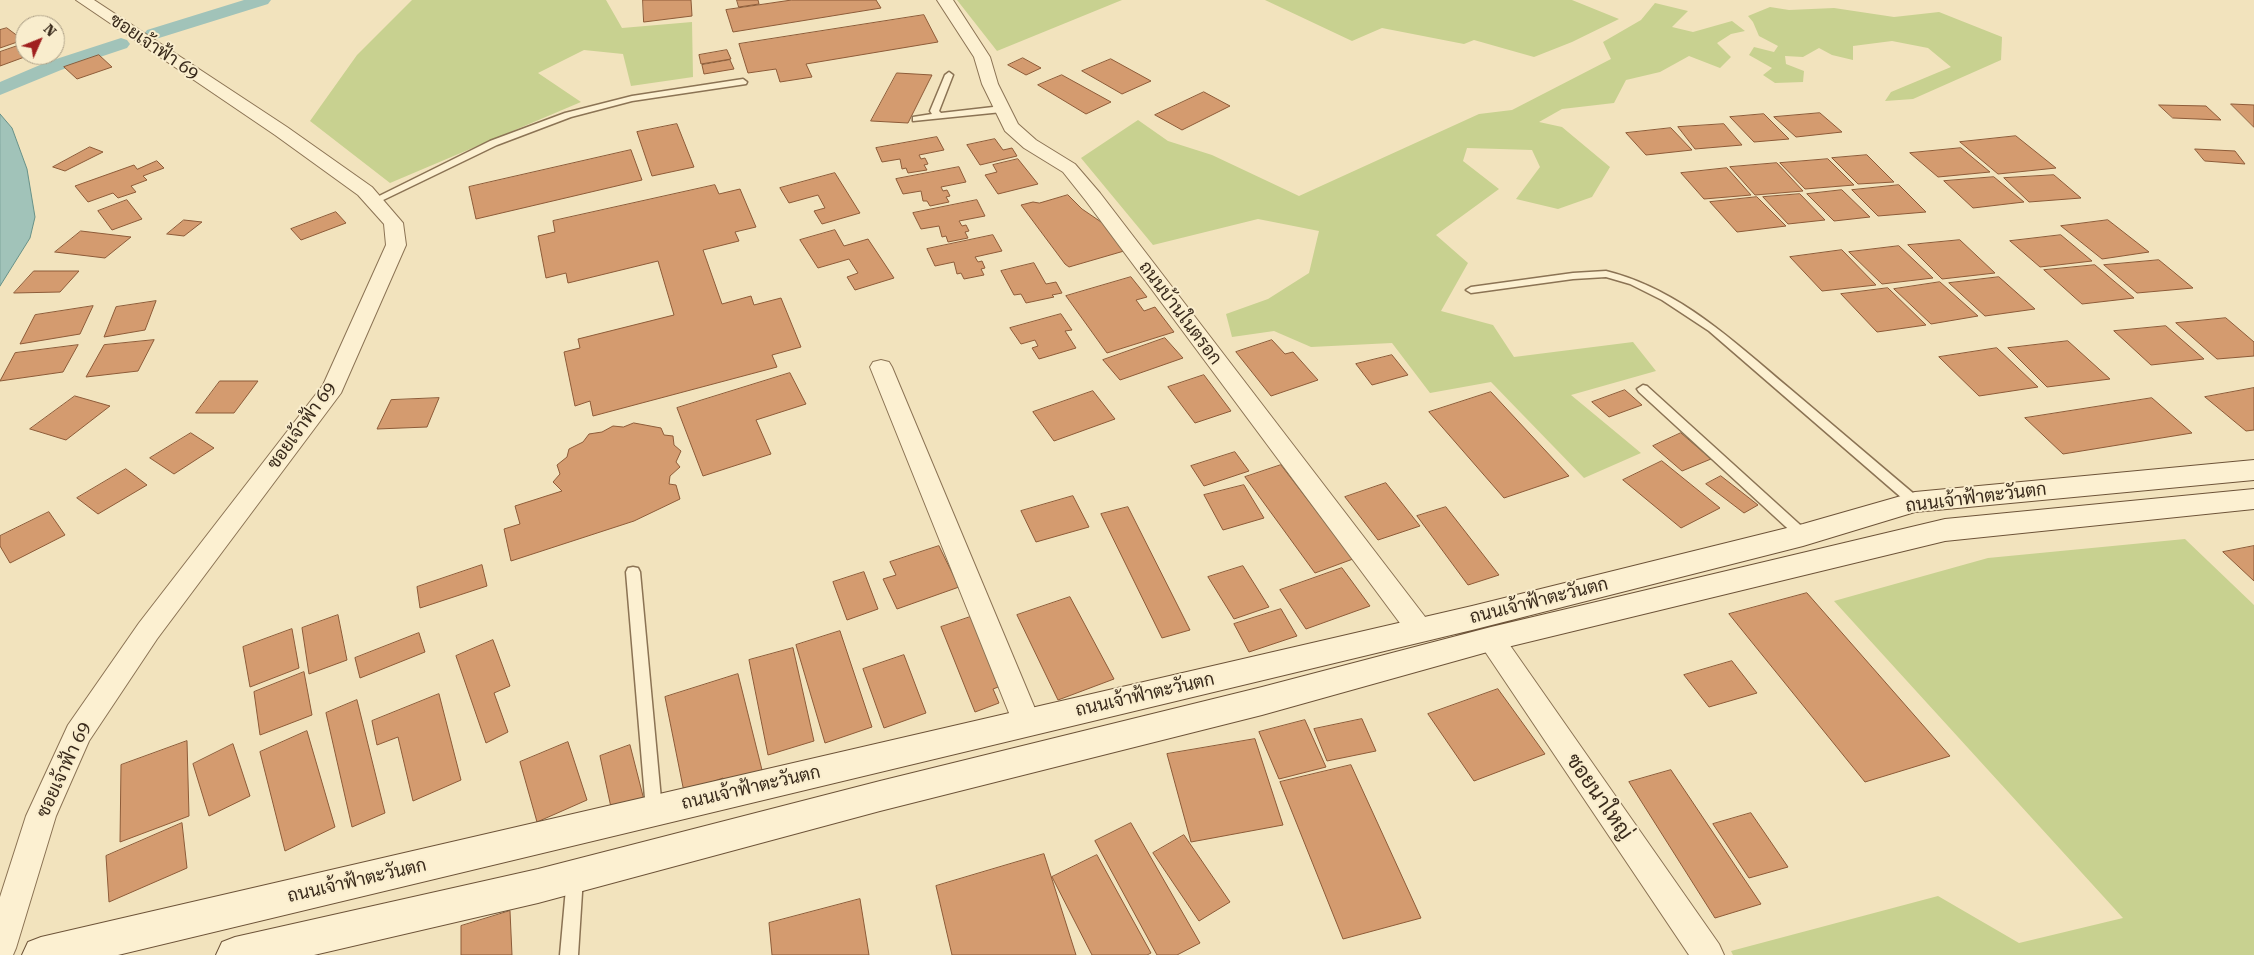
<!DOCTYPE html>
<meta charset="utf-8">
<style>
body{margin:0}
#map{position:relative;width:2254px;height:955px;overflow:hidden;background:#f2e3bd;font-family:"Roboto Serif",serif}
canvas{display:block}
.north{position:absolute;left:15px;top:15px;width:50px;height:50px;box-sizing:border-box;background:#f9edcd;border:1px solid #ac9f86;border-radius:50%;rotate:46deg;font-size:14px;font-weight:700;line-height:20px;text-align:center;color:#392a1b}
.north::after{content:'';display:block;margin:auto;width:18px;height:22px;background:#a0201f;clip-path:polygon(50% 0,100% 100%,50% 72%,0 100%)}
</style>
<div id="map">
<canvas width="2254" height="955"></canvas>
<div class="north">N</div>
</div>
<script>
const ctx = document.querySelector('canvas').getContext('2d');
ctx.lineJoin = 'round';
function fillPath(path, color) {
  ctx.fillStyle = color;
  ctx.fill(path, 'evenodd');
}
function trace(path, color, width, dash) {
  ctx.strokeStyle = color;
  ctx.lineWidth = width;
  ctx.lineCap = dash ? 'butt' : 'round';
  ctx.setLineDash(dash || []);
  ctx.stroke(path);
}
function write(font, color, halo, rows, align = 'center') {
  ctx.font = font + ' "Roboto Serif",Sarabun,serif';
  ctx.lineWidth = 4;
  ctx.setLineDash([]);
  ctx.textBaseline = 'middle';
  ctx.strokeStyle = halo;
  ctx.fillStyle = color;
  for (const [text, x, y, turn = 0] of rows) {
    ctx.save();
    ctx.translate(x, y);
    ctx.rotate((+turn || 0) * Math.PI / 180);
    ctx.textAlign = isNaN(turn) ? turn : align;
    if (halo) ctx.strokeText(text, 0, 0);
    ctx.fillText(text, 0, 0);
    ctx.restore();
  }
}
const green = new Path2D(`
 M412 0H606L622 28 692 22 693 77 631 86 623 54 584 50 538 73 581 102 390 183 310 121 357 55Z
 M957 0H1122L997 51Z
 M1265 0H1572L1619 19 1572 42 1534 57 1474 40 1464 44 1382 28 1352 41Z
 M1655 3 1688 11 1672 27 1693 32 1732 21 1745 31 1731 34 1717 43 1731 57 1720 68 1689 56 1660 72 1626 80 1614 103 1562 109 1539 122 1562 127 1610 167 1592 197 1558 209 1516 199 1540 167 1532 150 1467 148 1463 161 1499 189 1436 235 1468 263 1441 311 1493 325 1514 357 1633 342 1656 371 1571 395 1641 453 1584 478 1491 382 1430 393 1392 343 1311 347 1274 331 1232 337 1226 314 1268 299 1309 273 1319 231 1258 219 1153 245 1081 158 1138 120 1168 141 1212 155 1299 196 1479 114 1512 110 1611 59 1603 42 1641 20Z
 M1770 7 1789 10 1834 8 1894 17 1939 12 2002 37 2001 60 1913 99 1885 101 1891 92 1951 67 1928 48 1892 41 1853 46V60L1832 55 1819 48 1803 57 1785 56 1786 64 1804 71 1803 82 1775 83 1763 75 1772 68 1749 55 1754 47 1774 52 1778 46 1759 36 1753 22 1748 16Z
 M2185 539 2254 605V955H1733L1731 951 1938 896 2019 943 2123 918 1834 601 1988 558Z`);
const water = new Path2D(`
 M0 114 12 128 27 169 35 217 30 238 0 286Z`);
const canal = new Path2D(`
 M244 0H271L268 4 159 38 153 39 147 38 144 34 147 30Z
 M121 38 127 40 130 44 127 48 61 70 0 95V82L47 62Z`);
const building = new Path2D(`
 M643 0H691L692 16 644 22Z
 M737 0H758L759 4 739 7Z
 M792 0H876L881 8 733 32 726 10Z
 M924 15 938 42 806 64 812 77 780 82 776 69 748 73 739 44Z
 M7 28 23 40 0 48V30Z
 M23 44 25 45V55H30L0 66V52Z
 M727 50 731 59 701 64 699 55Z
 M99 55 112 67 77 79 64 67Z
 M1023 58 1041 68 1026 75 1008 65Z
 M1111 59 1151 81 1122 94 1082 71Z
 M730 60 734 69 704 74 702 65Z
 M897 73 932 75 908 123 871 121Z
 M1062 75 1111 102 1086 114 1038 85Z
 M1204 92 1230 106 1182 130 1155 115Z
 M2231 104 2254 105V127Z
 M2159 105 2206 106 2221 120 2173 118Z
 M1820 113 1842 132 1796 137 1774 117Z
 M1764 114 1789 139 1754 142 1730 117Z
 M677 124 694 167 652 176 637 132Z
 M1724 124 1742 145 1695 149 1678 127Z
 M1671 128 1692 150 1646 155 1626 133Z
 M2016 136 2056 168 1998 174 1960 142Z
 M937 137 944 150 919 155 921 159 925 158 928 164 924 165 927 170 908 173 906 168 902 169 900 159 882 162 876 148Z
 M995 139 1003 150 1012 148 1017 156 980 165 967 145Z
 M90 147 103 152 65 171 53 167Z
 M1961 148 1990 172 1938 177 1910 153Z
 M2195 149 2235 151 2245 164 2205 161Z
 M631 150 642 180 476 219 469 187Z
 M1867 155 1894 182 1858 184 1832 158Z
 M1018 159 1038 184 998 194 985 175 997 172 993 165Z
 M1828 159 1854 185 1805 189 1780 163Z
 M157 161 164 168 143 176 147 180 131 186 136 192 118 198 113 193 88 202 75 186 134 165 137 169Z
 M1777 163 1803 191 1755 195 1730 167Z
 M959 167 966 182 941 187 943 191 947 190 950 196 946 197 949 202 930 206 927 201H923L921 191 903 194 896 179Z
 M1727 168 1751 195 1704 199 1681 173Z
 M835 173 860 213 822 224 814 211 825 208 818 195 789 203 780 188Z
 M2054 175 2081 198 2029 202 2004 178Z
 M1994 177 2024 202 1973 208 1944 181Z
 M715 185 719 194 740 189 756 227 735 232 739 241 703 250 722 304 751 296 754 305 781 298 801 347 772 355 777 367 593 416 590 401 575 406 564 352 580 348 578 339 674 315 658 261 568 283 566 273 546 278 538 236 555 232 553 221Z
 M1899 185 1926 212 1878 216 1852 190Z
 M1842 190 1870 217 1834 221 1807 194Z
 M1800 194 1825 220 1788 224 1763 197Z
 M1068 195 1082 209 1104 224 1124 251 1069 267 1065 264 1021 205 1033 202 1039 203Z
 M1757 197 1786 226 1737 232 1710 202Z
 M127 200 142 219 112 230 98 211Z
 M977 200 985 216 959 221 962 226 966 225 969 231 965 232 968 238 948 242 946 236 942 237 939 226 921 229 913 213Z
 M336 212 346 223 301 240 291 229Z
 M184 220 202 222 184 236 167 234Z
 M2108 220 2149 252 2102 259 2061 226Z
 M835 230 844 246 868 239 894 278 855 290 847 277 858 273 849 259 818 268 800 240Z
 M81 231 131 237 105 258 55 252Z
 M993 235 1002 251 975 257 978 262 982 261 985 268 981 269 984 275 964 279 961 273 957 274 954 262 935 266 927 249Z
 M2061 235 2092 261 2040 267 2010 241Z
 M1960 240 1995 273 1942 279 1908 245Z
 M1899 246 1933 278 1882 284 1849 252Z
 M1842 250 1876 285 1822 291 1790 257Z
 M2159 260 2193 288 2137 293 2104 265Z
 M1034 263 1046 284 1056 282 1062 293 1052 295 1054 297 1026 303 1021 294 1014 295 1001 271Z
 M2095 265 2134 298 2082 304 2044 270Z
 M34 271H79L60 292 14 293Z
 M1131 277 1147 297 1136 300 1144 311 1155 307 1174 332 1107 353 1066 296Z
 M1999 277 2035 309 1985 316 1949 283Z
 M1940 282 1978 316 1931 324 1894 289Z
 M1888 288 1926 325 1877 332 1841 294Z
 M156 301 145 330 104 337 116 307Z
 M93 306 80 334 20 344 35 315Z
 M1061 314 1072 330 1065 331 1076 348 1039 359 1032 348 1038 346 1035 340 1021 344 1010 328Z
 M2226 318 2254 342V356L2217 359 2176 323Z
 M2166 326 2204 359 2151 365 2114 331Z
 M1165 338 1183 358 1120 380 1103 360Z
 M154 340 138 371 86 377 104 345Z
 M1272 340 1285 354 1293 352 1318 380 1271 396 1236 352Z
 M2068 341 2110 379 2047 387 2008 348Z
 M78 345 63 372 0 381 15 353Z
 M1997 348 2038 387 1979 396 1939 357Z
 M1392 355 1408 375 1372 385 1356 364Z
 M790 373 806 404 756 420 771 454 703 476 677 408Z
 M1204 375 1231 411 1195 423 1168 387Z
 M220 381H258L234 413H196Z
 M2254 388V430L2246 431 2205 397Z
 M1625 390 1642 405 1609 417 1592 402Z
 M1093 391 1115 419 1054 441 1033 412Z
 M1491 392 1569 476 1504 498 1429 412Z
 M75 396 110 406 66 440 30 429Z
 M439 398 427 427 377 429 391 400Z
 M2152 398 2192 433 2063 454 2025 418Z
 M634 423 661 428 664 435 673 436 674 445 681 451 676 462 680 467 670 476 669 484 676 485 680 499 634 521 511 561 504 529 520 524 515 506 562 491 553 482 560 474 557 465 567 457 569 449 583 442 589 434 602 432 613 426 623 427Z
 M191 433 214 448 174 474 150 458Z
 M1681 433 1711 459 1682 471 1653 446Z
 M1235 452 1249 471 1204 486 1191 466Z
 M1662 461 1720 508 1681 528 1623 480Z
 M1281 465 1353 559 1315 573 1245 477Z
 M126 469 147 485 98 514 77 498Z
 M1721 476 1758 505 1744 513 1706 484Z
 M1386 483 1420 526 1378 540 1345 497Z
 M1244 485 1264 518 1223 530 1204 495Z
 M1073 496 1089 527 1036 542 1021 511Z
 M1128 507 1190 630 1162 638 1101 514Z
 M1446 507 1499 575 1468 585 1417 516Z
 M49 512 65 535 10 563 0 546V536Z
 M939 546 959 587 897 609 883 579 896 575 890 562Z
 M2254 546V581L2223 552Z
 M482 565 487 586 420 608 417 587Z
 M1243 566 1269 607 1234 619 1208 577Z
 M1342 568 1370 606 1306 629 1280 590Z
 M864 572 878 609 847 620 833 582Z
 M1807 593 1950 756 1865 782 1729 614Z
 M1070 597 1114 679 1058 700 1017 615Z
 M1281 609 1297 636 1249 652 1234 624Z
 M338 615 347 660 309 674 302 628Z
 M976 615 1006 684 993 689 999 703 975 712 941 627Z
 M292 629 299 668 250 687 243 647Z
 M840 631 872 727 825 743 796 645Z
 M419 633 425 652 360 678 355 658Z
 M493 640 510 686 494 693 508 732 486 743 456 656Z
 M793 648 814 741 768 755 749 660Z
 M904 655 926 713 884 728 863 669Z
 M1732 661 1757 693 1709 707 1684 675Z
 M304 672 312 715 260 735 254 692Z
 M738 674 762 770 724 783 723 778 684 792 665 697Z
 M1498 689 1545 754 1474 781 1428 714Z
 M439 694 461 780 413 801 398 737 377 745 372 721Z
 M357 700 385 813 352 827 326 713Z
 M1362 719 1376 751 1327 761 1314 729Z
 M1305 720 1326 767 1279 779 1259 732Z
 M307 731 335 827 285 851 260 752Z
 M1255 739 1283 825 1191 842 1167 754Z
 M187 741 189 816 120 842 121 765Z
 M568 742 587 800 537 822 520 762Z
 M233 744 250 796 209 816 193 764Z
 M630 745 644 800 612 812 600 756Z
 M1351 765 1421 918 1343 939 1280 782Z
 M1671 770 1761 904 1715 918 1629 782Z
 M1751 813 1788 867 1749 878 1713 824Z
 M182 823 187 868 109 902 106 856Z
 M1131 823 1200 943 1177 955H1157L1095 841Z
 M1184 835 1230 902 1199 921 1153 853Z
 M1044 854 1076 955H952L936 886Z
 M1097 855 1151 953 1147 955H1092L1052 877Z
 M860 899 869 955H772L769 923Z
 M510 911 512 955H461V926Z`);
const service = new Path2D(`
 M949 72 953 75 939 111 941 113 1002 106 1006 109 1002 112 913 121V117L932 114 930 111 945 75Z
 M743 79 747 82 746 84 632 101 571 117 497 145 377 203 374 204 369 201 490 141 565 113 632 96Z
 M1606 271C1679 289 1733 341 1789 388 1833 425 1876 462 1920 499L1921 502 1920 505H1910L1709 331 1662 300 1630 284 1606 277 1573 279 1471 293 1466 290 1471 287 1573 273Z
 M1643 385 1647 386 1808 532 1810 535 1808 538H1798L1639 392 1637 389Z
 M633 567 638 568 640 572 662 810 660 815 654 817 648 815 646 810 626 572 628 568Z
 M575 869 581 872 583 877 578 955H560L567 877 569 872Z`);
const minor = new Path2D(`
 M76 0H94L287 127 372 187 403 223 406 245 341 393 157 639 89 741 56 816 16 948 13 955H0V897L26 816 68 725 139 623 323 385 386 245 384 224 358 195 275 135Z
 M937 0H953L990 57 998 84 1018 124 1036 140 1075 164 1100 193 1429 622 1433 630 1429 638 1420 641 1411 638 1086 201 1063 172 1024 148 1005 131 982 84 974 57Z
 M881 360 889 362 892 367 1041 723 1037 732 1027 735 1017 732 1013 723 870 367 873 362Z
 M1491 628 1500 631 1719 944 1724 955H1689L1482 647 1478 639 1482 631Z`);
const secondary = new Path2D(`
 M2254 460V480L1915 512 1803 546 1472 630 118 955H22L28 942 41 937 1472 606 1803 524 1915 492Z
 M2254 489V509L1945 541 1491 651 1262 715 880 811 538 903 314 955H216L222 942 235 937 538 869 880 781 1262 687 1491 627 1945 519Z`);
const streetNames = [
 ["ซอยเจ้าฟ้า 69",154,47,34],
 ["ถนนบ้านในตรอก",1180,313,53],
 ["ซอยเจ้าฟ้า 69",302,426,-54],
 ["ถนนเจ้าฟ้าตะวันตก",1976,498,-7],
 ["ถนนเจ้าฟ้าตะวันตก",1539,601,-14],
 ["ถนนเจ้าฟ้าตะวันตก",1145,695,-13],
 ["ซอยเจ้าฟ้า 69",64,770,-65],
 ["ถนนเจ้าฟ้าตะวันตก",751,788,-13],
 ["ถนนเจ้าฟ้าตะวันตก",357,881,-13]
];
const nearStreetnames = [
 ["ซอยนาใหญ่",1599,797,55]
];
fillPath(green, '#c8d190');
fillPath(water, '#a1c3b9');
trace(water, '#679188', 1);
fillPath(canal, '#a1c3b9');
fillPath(building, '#d49b6f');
trace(building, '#8d5b38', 1);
trace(service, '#8b7354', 3);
trace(minor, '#8b7354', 2);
trace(secondary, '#6d5338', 2);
fillPath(service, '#fcf0d1');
fillPath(minor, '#fcf0d1');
fillPath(secondary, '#fcf0d1');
write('18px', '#392a1b', '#f9edcd', streetNames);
write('21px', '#392a1b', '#f9edcd', nearStreetnames);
</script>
